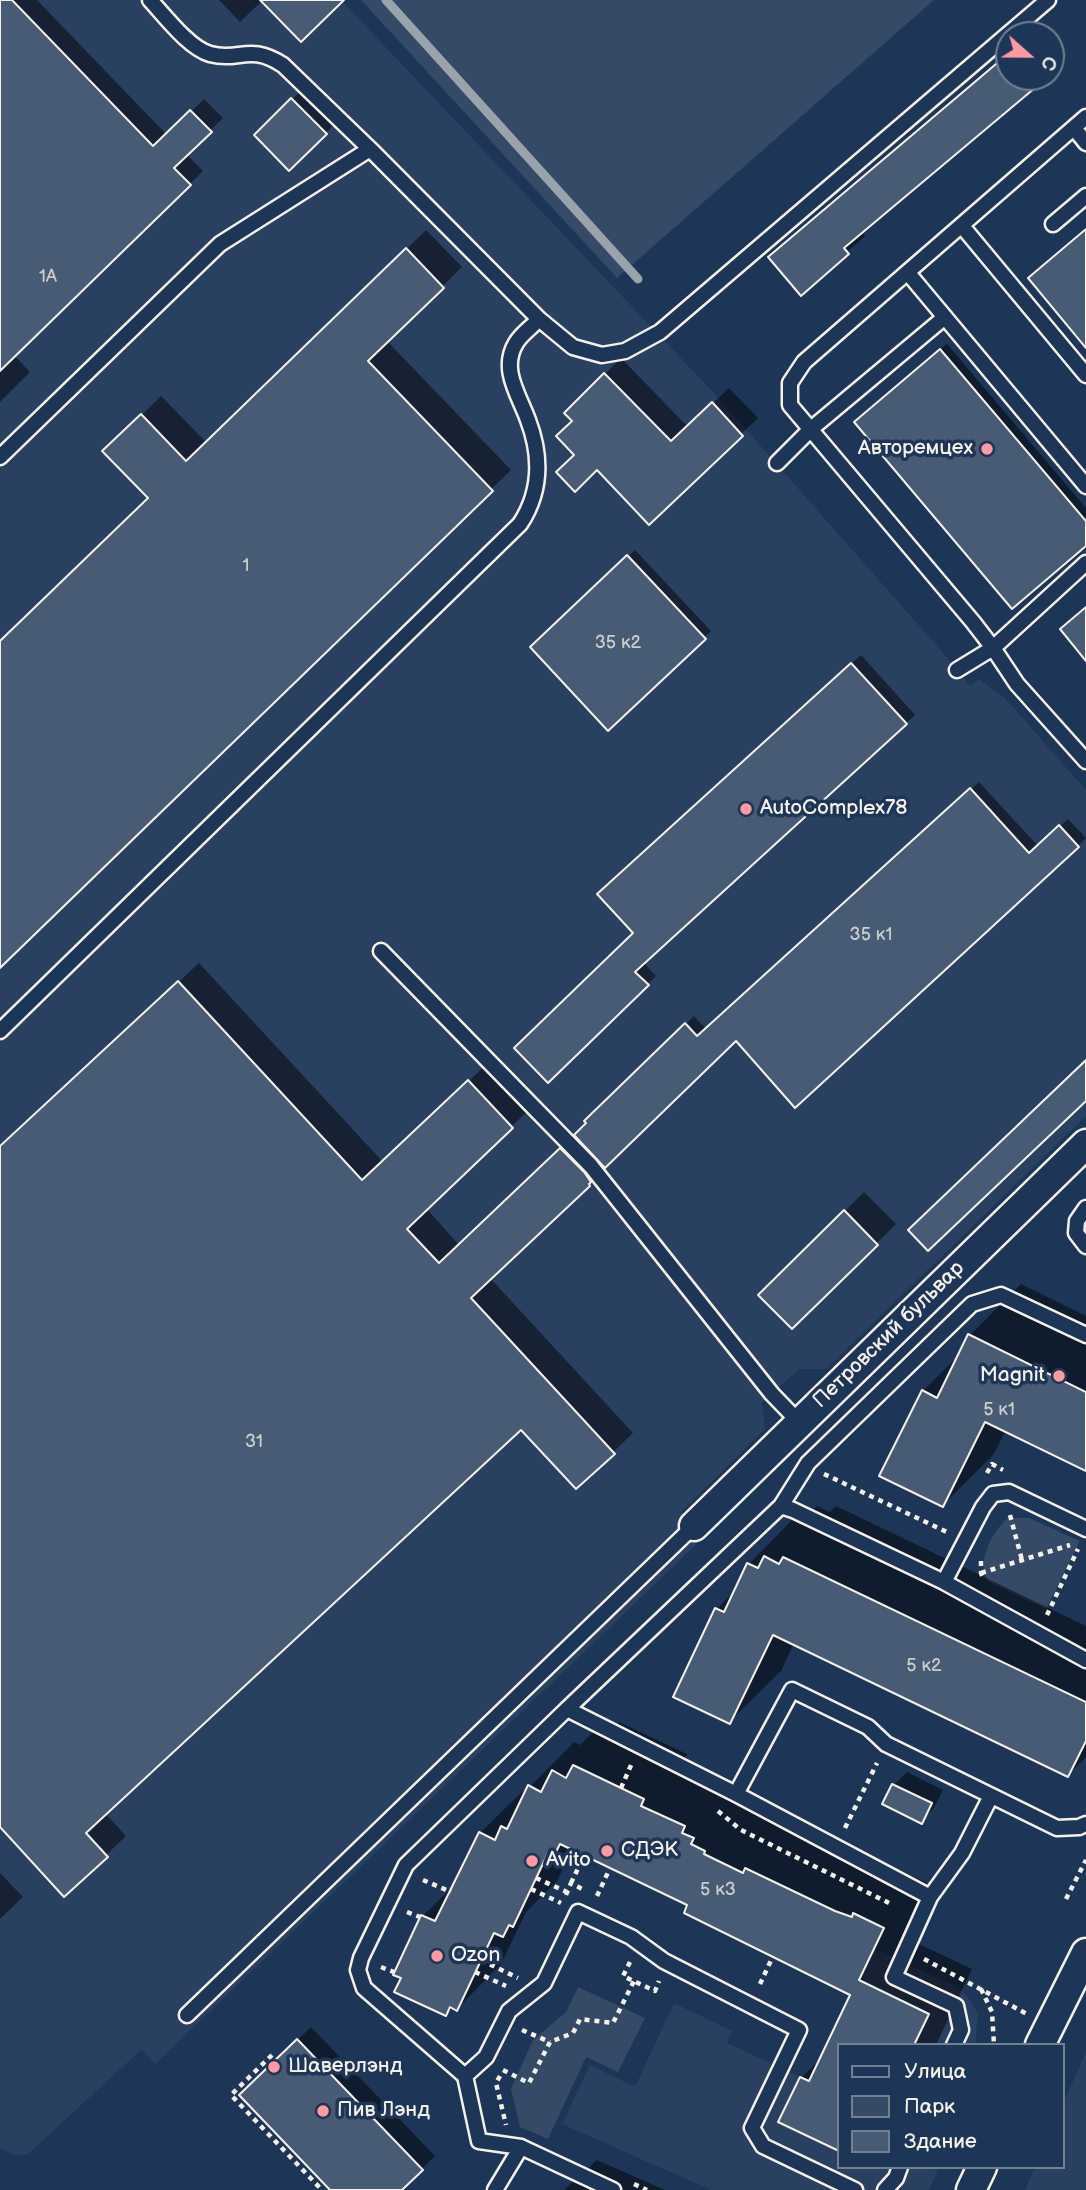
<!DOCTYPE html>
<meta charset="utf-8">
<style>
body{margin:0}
#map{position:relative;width:1086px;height:2190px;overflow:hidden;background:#1d3557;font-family:"Balsamiq Sans",sans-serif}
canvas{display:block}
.legend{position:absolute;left:837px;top:2043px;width:228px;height:126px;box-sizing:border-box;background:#1d3557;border:2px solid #738091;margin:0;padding:9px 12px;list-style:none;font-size:21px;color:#f4f1e8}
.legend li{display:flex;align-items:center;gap:14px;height:35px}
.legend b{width:35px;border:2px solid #738091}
.north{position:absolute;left:995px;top:21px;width:70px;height:70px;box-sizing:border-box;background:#1d3557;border:2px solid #738091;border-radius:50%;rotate:111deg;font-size:19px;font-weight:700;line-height:28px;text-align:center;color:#f4f1e8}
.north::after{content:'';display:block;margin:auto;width:24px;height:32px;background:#ff9aa2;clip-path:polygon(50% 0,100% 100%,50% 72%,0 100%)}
</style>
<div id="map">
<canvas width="1086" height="2190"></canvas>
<ul class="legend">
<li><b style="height:9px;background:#1d3557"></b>Улица</li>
<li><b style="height:19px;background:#354a67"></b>Парк</li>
<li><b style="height:19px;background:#485b74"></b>Здание</li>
</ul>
<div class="north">С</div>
</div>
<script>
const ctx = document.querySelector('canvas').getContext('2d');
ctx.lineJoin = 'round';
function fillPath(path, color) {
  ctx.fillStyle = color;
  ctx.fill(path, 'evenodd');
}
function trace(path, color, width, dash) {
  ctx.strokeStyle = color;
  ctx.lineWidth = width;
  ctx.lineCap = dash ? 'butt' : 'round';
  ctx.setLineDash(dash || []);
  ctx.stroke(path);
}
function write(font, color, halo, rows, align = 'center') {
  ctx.font = font + ' "Balsamiq Sans",sans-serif';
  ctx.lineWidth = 7;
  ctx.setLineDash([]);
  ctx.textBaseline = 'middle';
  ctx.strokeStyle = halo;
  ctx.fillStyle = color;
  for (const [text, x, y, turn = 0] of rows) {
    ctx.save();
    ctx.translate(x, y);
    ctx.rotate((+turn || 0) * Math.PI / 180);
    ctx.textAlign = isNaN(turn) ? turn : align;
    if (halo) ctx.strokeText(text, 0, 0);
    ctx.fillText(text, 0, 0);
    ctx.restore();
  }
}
const built = new Path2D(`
 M0 0H341L714 393 945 655 970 686 979 679 1004 697 1086 790V1116L826 1369H799L762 1403 765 1429 681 1512 704 1537 155 2064 142 2049 28 2154 13 2155 0 2148Z
 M874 1948 962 1989 978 2013 975 2045H839V2167H939L929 2190H711L562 2124 590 2065 635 2087 674 2003 732 2031 727 2043 809 2081Z
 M1086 2052V2190H1025L1035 2167H1063V2104Z`);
const green = new Path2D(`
 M361 0H934L617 278Z
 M1008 1518H1029L1080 1541 1046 1609 989 1582C975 1564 992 1531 1008 1518Z
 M578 1987 645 2018 618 2072 586 2057 548 2139 520 2127 511 2089 533 2040 566 2012Z`);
const shadow = new Path2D(`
 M0 0H37L167 135 204 99 223 118 186 154 203 171 14 355 30 372 0 402Z
 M219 0H341H263L240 22Z
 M1039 28 1045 35H1030Z
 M1051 42 1065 59 1051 73Z
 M1009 53V77H1047L861 231 865 236 801 293 770 257 787 240Z
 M312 80 345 114 289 168 256 135Z
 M1086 227V345L1030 278Z
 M426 230 462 267 387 341 511 470 0 966V643L150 498 105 451 161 396 207 443Z
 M947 344 1086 508V544L862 416Z
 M621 358 688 427 729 388 758 418 649 522 598 468 576 455 574 421 566 413Z
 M635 550 711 631 608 728 532 647Z
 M861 655 915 715 643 962 656 976 548 1081 635 933 608 885Z
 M979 782 1038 846 1068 819 1086 838 1078 846 736 1038 607 1164 608 1165 589 1184 490 1278 633 1433 577 1487 521 1427 105 1813 126 1836 65 1894 0 1824V1147L199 963 383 1162 489 1062 532 1107 426 1208 459 1245 588 1123 586 1121 694 1016 706 1029Z
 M864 1192 896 1224 792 1327 761 1295Z
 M1021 1284 1086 1316V1469L1006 1430 994 1454 943 1505 923 1391 960 1354 970 1335Z
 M817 1506 830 1512 836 1506 1086 1626V1757L1068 1775 794 1643 781 1671 729 1722 675 1696 717 1609 736 1589 749 1564 800 1512 807 1515Z
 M619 1722 687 1754 684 1761 728 1782 725 1788 749 1806 747 1810 787 1829 897 1873 899 1870 927 1883 902 1936 972 1969 936 2045H839V2149L781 2121 801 2078 822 2057 852 1994 690 1904 573 1848 557 1881 526 1912 501 1964 457 2009 453 2007 446 2014 404 1978 395 1974 423 1916 457 1882 480 1833 525 1789 527 1790 574 1742 580 1745 598 1727 608 1732Z
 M907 1772 943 1790 934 1808 921 1821 884 1803 894 1785Z
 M0 1873 23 1897 0 1919Z
 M311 2027 435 2156 400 2190H332L241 2095Z
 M597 2160 665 2190H564Z`);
const stream = new Path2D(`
 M386 0 638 279`);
const building = new Path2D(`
 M0 0H12L153 146 190 110 212 132 174 168 191 185 0 371Z
 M260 0H344L301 42Z
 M1009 53V77H1048L844 248 849 254 801 296 768 257Z
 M291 98 327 134 289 171 254 135Z
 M1086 229V348L1028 278Z
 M406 248 444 288 368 361 493 491 0 968V641L148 498 102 451 141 414 186 461Z
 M940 349 1086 521V546L1012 609 854 422Z
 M604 373 671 441 712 402 743 436 649 525 597 470 575 492 556 472 574 455 556 436 572 421 564 413Z
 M627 555 706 639 608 731 530 647Z
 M1086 607V661L1060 629Z
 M851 663 907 724 635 972 649 985 548 1083 514 1048 633 933 597 894Z
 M970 788 1029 853 1059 825 1079 847 795 1108 736 1041 605 1168 574 1135 586 1123 584 1121 685 1023 697 1036Z
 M178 981 362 1180 468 1080 513 1128 407 1229 439 1263 560 1148 584 1172 591 1182 589 1184 590 1186 471 1298 615 1454 576 1489 521 1430 86 1833 108 1857 64 1897 0 1827V1146Z
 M1086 1060V1101L928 1251 908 1230Z
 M844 1210 878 1245 792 1329 758 1295Z
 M968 1334 1086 1392V1471L985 1422 943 1507 879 1476 922 1390 937 1398Z
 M764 1556 779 1564 783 1557 1086 1702V1741L1068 1777 773 1635 730 1724 673 1697 715 1608 724 1612 747 1563 758 1568Z
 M573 1765 644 1799 641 1806 685 1826 682 1833 694 1838 691 1844 705 1851 704 1854 743 1873 745 1868 835 1911 852 1917 853 1913 884 1928 859 1980 929 2014 914 2045H839V2151L778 2122 800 2077 809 2081 850 1995 684 1913 687 1905 560 1844 555 1854 549 1851 513 1927 509 1925 503 1937 494 1933 457 2011 450 2007 446 2016 394 1992 401 1978 393 1975 421 1915 435 1921 479 1832 495 1840 501 1826 507 1829 528 1785 541 1792 552 1770 566 1778Z
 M892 1784 932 1803 922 1824 882 1804Z
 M297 2039 423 2170 402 2190H330L239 2095Z`);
const path = new Path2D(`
 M987 1473 992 1464 1003 1470
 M824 1474 949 1533
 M1010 1515 1022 1560
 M981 1561V1573L984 1580
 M981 1573 1070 1545
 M1047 1615 1078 1549
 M621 1788 632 1763
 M718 1811 741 1830 889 1903
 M845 1828 877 1763
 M536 1878 567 1892
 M423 1880 451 1892
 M571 1883 584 1856
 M531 1889 561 1903
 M566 1895 571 1883 586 1891
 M597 1896 610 1868
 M1066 1899 1086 1860
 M407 1912 420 1917
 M924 1959 1027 2014
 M481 1960 518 1978
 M630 1962 623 1976 655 1991 659 1981
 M381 1967 394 1972
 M475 1972 506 1986
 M760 1984 773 1956
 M981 1989 992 2012 994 2045
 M522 2030 550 2042
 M272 2055 231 2095 322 2190
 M503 2070 529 2083 550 2042 573 2033 580 2019 613 2023 634 1981
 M500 2076 496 2083 506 2125
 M634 2184 647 2190`);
const service = new Path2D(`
 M150 0C165 16 189 48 210 54 240 62 249 43 283 65L370 149
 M1086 117 804 362 790 383V405L973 622 993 648 1086 563
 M1074 128 1086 143
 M1053 224 1086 196
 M962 226 1086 375
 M908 273 1086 486
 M0 457 220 244 370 149 539 319 573 347 602 355 625 351 660 332 1048 0
 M777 463 811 429 945 317
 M957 670 993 648 1017 684 1086 761
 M381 951 591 1166 772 1394 799 1422
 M0 1031 520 524C541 492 542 457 528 420 519 395 500 369 516 343 521 334 532 327 539 319
 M1086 1208 1077 1221 1076 1233 1086 1246
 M1086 1335 1001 1295 972 1304 808 1463 781 1506 793 1510 944 1582 1086 1660
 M944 1582 983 1507 993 1494 1009 1492 1086 1529
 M567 1709 781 1506
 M736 1794 792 1690 868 1727 886 1744 1057 1828 1079 1827 1086 1824
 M930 1897 894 1977 956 2006 961 2030 954 2045
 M187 2015 694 1526
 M465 2076 486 2057 509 2011 544 1983 578 1912 631 1937 664 1961 799 2030 752 2128 763 2146 855 2190
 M495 2190 521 2147
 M613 2190 521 2147 479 2141 465 2076 364 1988 358 1970 361 1958 406 1865 567 1709 736 1794 930 1897 962 1853 991 1796
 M885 2190 896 2178 900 2167`);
const minor = new Path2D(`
 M694 1526 1086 1144
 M1040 2045 1086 1953
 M971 2190 982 2167`);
const markers = [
 [987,449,7,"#ff9aa2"],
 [746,809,7,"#ff9aa2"],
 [1059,1376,7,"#ff9aa2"],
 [607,1851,7,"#ff9aa2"],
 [532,1861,7,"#ff9aa2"],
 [437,1956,7,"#ff9aa2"],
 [274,2067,7,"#ff9aa2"],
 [323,2111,7,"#ff9aa2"]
];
const numberNames = [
 ["1А",48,277],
 ["1",246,566],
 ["35 к2",618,643],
 ["35 к1",871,935],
 ["5 к1",999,1410],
 ["31",254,1442],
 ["5 к2",924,1666],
 ["5 к3",718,1890]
];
const poiNames = [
 ["Авторемцех",973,449,"right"],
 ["AutoComplex78",760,809],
 ["Magnit",1045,1376,"right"],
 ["СДЭК",621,1851],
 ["Avito",546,1861],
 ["Ozon",451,1956],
 ["Шаверлэнд",288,2067],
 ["Пив Лэнд",337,2111]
];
const streetNames = [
 ["Петровский бульвар",889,1335,-44]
];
fillPath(built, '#2a4060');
fillPath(green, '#354a67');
fillPath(shadow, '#0007');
trace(stream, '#9aa2ab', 9);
fillPath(building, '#485b74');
trace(building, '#f4f1e8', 2);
trace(service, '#f4f1e8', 19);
trace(minor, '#f4f1e8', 33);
trace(path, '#f4f1e8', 4.5, [5, 5]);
trace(service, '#1d3557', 14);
trace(minor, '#1d3557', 28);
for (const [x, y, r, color] of markers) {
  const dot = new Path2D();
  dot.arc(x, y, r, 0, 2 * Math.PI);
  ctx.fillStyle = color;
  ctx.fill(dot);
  trace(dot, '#1d3557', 2.5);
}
write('18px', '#c9cccb', null, numberNames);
write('21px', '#f4f1e8', '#1d3557', poiNames, 'left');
write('21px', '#f4f1e8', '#1d3557', streetNames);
</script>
